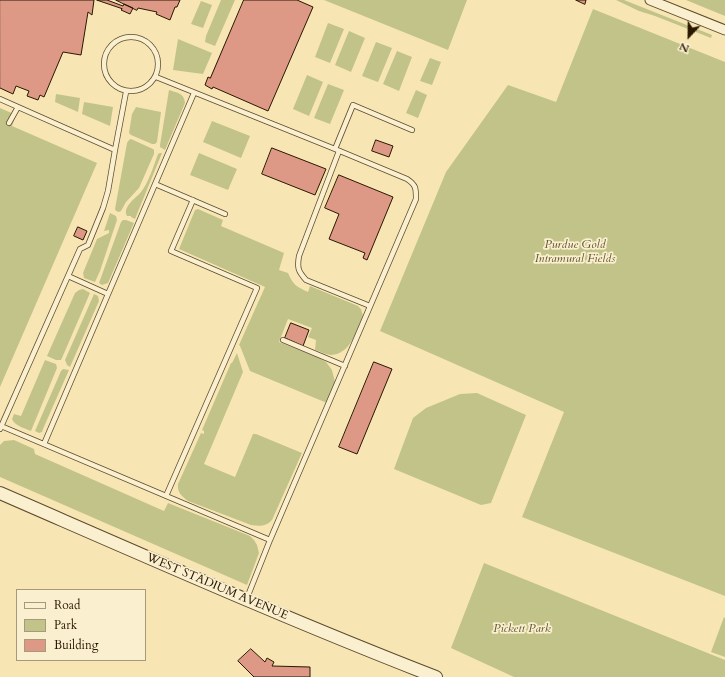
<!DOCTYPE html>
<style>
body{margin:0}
#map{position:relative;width:725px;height:677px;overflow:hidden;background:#f7e6b4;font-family:Cardo,serif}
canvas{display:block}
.legend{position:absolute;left:16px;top:589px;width:130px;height:72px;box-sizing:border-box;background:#faefce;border:1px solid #a6997c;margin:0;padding:5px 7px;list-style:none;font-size:12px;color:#291700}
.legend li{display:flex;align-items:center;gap:8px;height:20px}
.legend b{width:20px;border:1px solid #a6997c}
.north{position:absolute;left:669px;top:16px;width:40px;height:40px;-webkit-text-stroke:3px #faefce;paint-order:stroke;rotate:202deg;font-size:11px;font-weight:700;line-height:16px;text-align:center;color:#291700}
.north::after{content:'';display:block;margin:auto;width:14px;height:18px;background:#291700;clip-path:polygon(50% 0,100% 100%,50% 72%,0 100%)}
</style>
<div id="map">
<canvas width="725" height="677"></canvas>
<ul class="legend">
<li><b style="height:5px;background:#faefce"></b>Road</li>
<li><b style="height:11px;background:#c2c389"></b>Park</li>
<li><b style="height:11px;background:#dd9886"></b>Building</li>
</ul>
<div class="north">N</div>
</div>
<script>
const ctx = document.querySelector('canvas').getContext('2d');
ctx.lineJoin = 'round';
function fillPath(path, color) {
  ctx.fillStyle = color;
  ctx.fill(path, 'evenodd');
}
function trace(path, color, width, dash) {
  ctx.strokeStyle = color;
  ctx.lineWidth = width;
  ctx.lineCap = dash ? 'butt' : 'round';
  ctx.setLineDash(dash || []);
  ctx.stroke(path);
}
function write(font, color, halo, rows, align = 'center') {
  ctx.font = font + ' Cardo,serif';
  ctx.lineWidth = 3.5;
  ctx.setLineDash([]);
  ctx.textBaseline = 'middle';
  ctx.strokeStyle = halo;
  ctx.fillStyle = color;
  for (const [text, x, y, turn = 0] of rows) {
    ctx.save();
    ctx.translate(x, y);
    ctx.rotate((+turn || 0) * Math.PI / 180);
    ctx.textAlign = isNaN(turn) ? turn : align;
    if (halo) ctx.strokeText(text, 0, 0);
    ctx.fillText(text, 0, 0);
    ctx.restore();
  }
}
const green = new Path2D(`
 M221 0H235L215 46 205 42 206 36Z
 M324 0H467L448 50Z
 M616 0H624L712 35 711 38 655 16 639 11Z
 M686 0H725V16Z
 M201 1 212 5 203 28 191 24Z
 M593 9 725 62V596L522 517 564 412 380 331 446 172 508 85 556 102Z
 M328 23 344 29 330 63 315 57Z
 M349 31 365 38 351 72 335 65Z
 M178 39 212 53 203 74 173 70Z
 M376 42 392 48 378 82 362 76Z
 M397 51 412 57 399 91 383 84Z
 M430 58 441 62 432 85 420 81Z
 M307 75 323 82 309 116 293 109Z
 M328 84 344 90 330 124 314 118Z
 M169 90C178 93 184 93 185 103L165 150 160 147V145Z
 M416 90 427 95 418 118 406 113Z
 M56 94 80 98 78 112 55 102Z
 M84 102 113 107 110 126 82 114Z
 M136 107 161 112 157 142 155 144H152L131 135 129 133 132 114Z
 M0 108 16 115 12 126 97 163 0 387Z
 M212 121 250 136 241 158 203 142Z
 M131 139 153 149 154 150V154L139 188 126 202 121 211 119 212 116 211 115 209 127 143 129 140Z
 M160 153H162L135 219 131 217V216H127C122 207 136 198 141 192 148 184 154 165 158 154Z
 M199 153 237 169 228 190 190 175Z
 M198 209 223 220 221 226 284 253 279 270 288 273C293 285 297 287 308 292L310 286 358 306 361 309 363 316C356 331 351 354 331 355 326 355 320 351 315 350L316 340 308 337 312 328 288 319 279 342 319 358 326 362 332 370 335 382 327 403 250 371 240 346 239 345 265 287 179 249 195 210Z
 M110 213 116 216 117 220 100 271 95 282 84 278 83 273 97 239 109 233V230L104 231Z
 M123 220H126L134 223 108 283 102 285 99 283 121 222Z
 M83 289 90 293 62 358 61 360H56L47 356 75 293 79 290Z
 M94 294 98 296 99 301 70 367 67 365 65 360Z
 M237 353 243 372 204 464 235 477 253 434H256L302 453 272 520C266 527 259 526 251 525L188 501C182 496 177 493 178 484L201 433 204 434V431L202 430 231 363H232Z
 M45 360 56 364 57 368 31 431C24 428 15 426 12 419L14 414 21 416Z
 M63 369 69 370 43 429 42 432 39 433 35 431 61 371Z
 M477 393 526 415 491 503 481 505 394 469 413 418 426 408 460 394Z
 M14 440 34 449 35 454 164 511 168 503 250 536 254 540 257 545 259 553 247 585 0 477V445L4 441Z
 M484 563 725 660V677H514L451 648Z
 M724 617 725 618V657L711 652Z`);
const building = new Path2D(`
 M0 0H94L92 15 88 12 81 55 63 52 44 97 40 95 38 100 27 96 29 91 16 86 13 94 0 88Z
 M97 0H107L123 6 124 4 133 8 130 14 121 10 122 9Z
 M116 0H180L177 7H175L170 20 156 14 157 12 138 8 137 10Z
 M244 0H297L313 7 268 111 213 87 212 89 205 85 208 77 210 78Z
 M576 0H586L585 4Z
 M376 140 393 146 389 157 372 151Z
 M272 148 326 169 315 195 262 174Z
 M339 175 393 197 367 260 363 258 365 253 329 239 339 214 325 208Z
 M78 227 87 231 83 240 74 236Z
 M291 323 309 330 303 346 285 338Z
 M374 362 392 369 357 454 339 447Z
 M251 649 265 662 267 658 274 662 272 666 310 667V677H254L238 661Z`);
const service = new Path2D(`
 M104 64a27 27 0 1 1 54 0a27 27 0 1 1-54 0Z
 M156 77 335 149 407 179C416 185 416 188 416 199L270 540 247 598
 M0 99 115 150
 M9 123 18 107
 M335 149 353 105 412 130
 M339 151 299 256C297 268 298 271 306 280L370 306
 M155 184 225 214
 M68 276 108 294
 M283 340 345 366
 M1 426 270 540
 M0 429 80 249 88 245 103 208 108 191 115 150 126 92
 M44 444 194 93
 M166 496 257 288 171 251 193 200`);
const minor = new Path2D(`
 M650 0 725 30`);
const tertiary = new Path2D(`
 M0 493C145 556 289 620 436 677`);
const parkNames = [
 ["Purdue Gold",575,245],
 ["Intramural Fields",575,259],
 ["Pickett Park",522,629]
];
const streetNames = [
 ["WEST STADIUM AVENUE",217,587,23]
];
fillPath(green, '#c2c389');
fillPath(building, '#dd9886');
trace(building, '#291700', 1);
trace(service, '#5c4b2d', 6);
trace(minor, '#5c4b2d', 11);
trace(tertiary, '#5c4b2d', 14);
trace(service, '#faefce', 4.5);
trace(minor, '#faefce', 9);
trace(tertiary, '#faefce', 12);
write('italic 12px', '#5f5330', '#faefce', parkNames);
write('12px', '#291700', '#faefce', streetNames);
</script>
